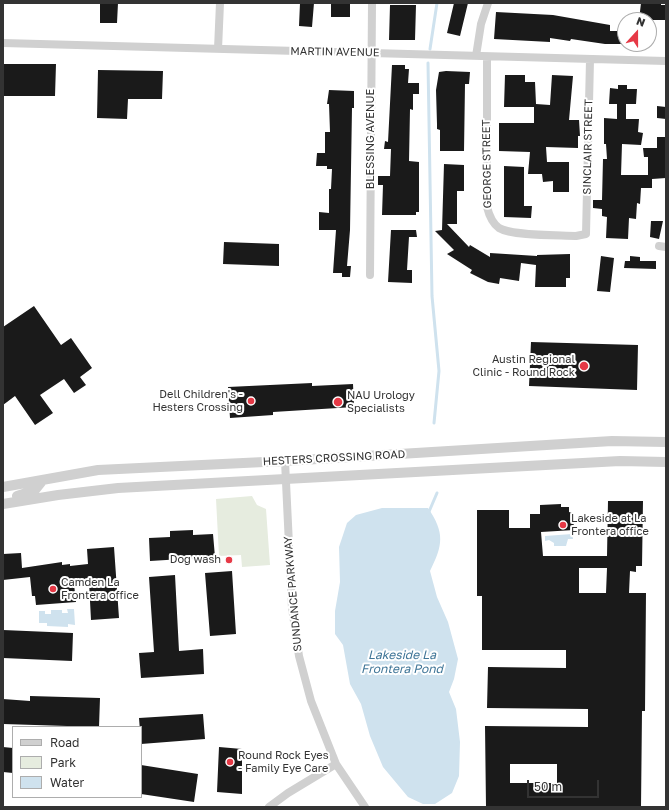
<!DOCTYPE html>
<style>
body{margin:0}
#map{position:relative;width:669px;height:810px;overflow:hidden;background:#fff;font-family:"Golos Text",sans-serif}
canvas{display:block}
.frame{position:absolute;inset:0;border:4px solid #333;pointer-events:none}
.legend{position:absolute;left:12px;top:726px;width:130px;height:72px;box-sizing:border-box;background:#fff;border:1px solid #adadad;margin:0;padding:5px 7px;list-style:none;font-size:12px;color:#333}
.legend li{display:flex;align-items:center;gap:8px;height:20px}
.legend b{width:20px;border:1px solid #adadad}
.north{position:absolute;left:617px;top:12px;width:40px;height:40px;box-sizing:border-box;background:#fff;border:1px solid #adadad;border-radius:50%;rotate:21deg;font-size:11px;font-weight:700;line-height:16px;text-align:center;color:#333}
.north::after{content:'';display:block;margin:auto;width:14px;height:18px;background:#e63946;clip-path:polygon(50% 0,100% 100%,50% 72%,0 100%)}
.scale{position:absolute;left:527px;top:780px;width:72px;height:18px;box-sizing:border-box;border:2px solid #333;border-top:0;padding-left:5px;font-size:12px;line-height:14px;white-space:nowrap;color:#333;-webkit-text-stroke:3px #fff;paint-order:stroke}
</style>
<div id="map">
<canvas width="669" height="810"></canvas>
<div class="frame"></div>
<ul class="legend">
<li><b style="height:5px;background:#d0d0d0"></b>Road</li>
<li><b style="height:11px;background:#e6ecdf"></b>Park</li>
<li><b style="height:11px;background:#cfe2ee"></b>Water</li>
</ul>
<div class="north">N</div>
<div class="scale">50 m</div>
</div>
<script>
const ctx = document.querySelector('canvas').getContext('2d');
ctx.lineJoin = 'round';
function fillPath(path, color) {
  ctx.fillStyle = color;
  ctx.fill(path, 'evenodd');
}
function trace(path, color, width, dash) {
  ctx.strokeStyle = color;
  ctx.lineWidth = width;
  ctx.lineCap = dash ? 'butt' : 'round';
  ctx.setLineDash(dash || []);
  ctx.stroke(path);
}
function write(font, color, halo, rows, align = 'center') {
  ctx.font = font + ' "Golos Text",sans-serif';
  ctx.lineWidth = 4;
  ctx.setLineDash([]);
  ctx.textBaseline = 'middle';
  ctx.strokeStyle = halo;
  ctx.fillStyle = color;
  for (const [text, x, y, turn = 0] of rows) {
    ctx.save();
    ctx.translate(x, y);
    ctx.rotate((+turn || 0) * Math.PI / 180);
    ctx.textAlign = isNaN(turn) ? turn : align;
    if (halo) ctx.strokeText(text, 0, 0);
    ctx.fillText(text, 0, 0);
    ctx.restore();
  }
}
const green = new Path2D(`
 M252 496 257 505 266 509 270 565 242 567 241 555 219 556 216 499Z`);
const water = new Path2D(`
 M382 508H428C445 533 443 545 430 571L437 597 448 622 458 659 454 679 449 692 456 709 460 742 459 776 452 793 435 804H423L408 797 383 767 370 736 361 704 350 684 343 645 335 634V611L340 582 339 547 347 523 356 515Z
 M572 534 573 539H568L566 546H554V543L549 540 545 541V536Z
 M67 609H74L75 625 68 624V627L47 626V623H39V611H45V614H51V610H62V613H68Z`);
const stream = new Path2D(`
 M430 49 437 3
 M428 63 432 296 439 371 434 423
 M428 514 437 493`);
const building = new Path2D(`
 M100 3H118L117 23H100Z
 M300 3H314L312 27 299 26Z
 M454 3H468L460 36 447 33Z
 M641 3H661V5H666V20H639Z
 M331 4H350V17H331Z
 M390 5H416L415 40H389Z
 M496 12 553 15 610 25V31H623V44H605L571 39 570 41 550 38V42L494 39Z
 M3 64H56L55 96H3Z
 M392 65H405V69H409L408 83H419V94H413V110L410 109 409 161 419 162V212H416V215H382L383 185H378V176H390L391 149H384L385 141 388 142Z
 M98 70 163 71 162 99H128L127 119 97 118Z
 M446 71 470 72 469 84H465L464 151H440V130L437 129V124L436 90 439 72Z
 M505 75H525V82H535L536 104 550 105 552 75 573 76 569 120H579L580 136H578V148L546 147 547 162H569V192H553V181L543 182 542 174H528L530 152 499 151V123H534V107H504Z
 M618 85H627V89H637L636 104H626V119H639L638 132 643 133 641 145 622 144 621 175H648V157H644L643 148H657V137H666V178L652 179V188H641L640 204 637 203 636 219 629 218 628 239 606 238 607 217 602 216V209L593 208V200H602L603 159H607L606 144H604V118L617 119V104H609L610 88 618 89Z
 M329 90 354 91V108H352L350 230 347 266H351L350 277H342V273H333L336 230H319V212L329 213V189H331L332 169H327V166H316L317 153H325V132H330L329 104H327Z
 M657 106 666 107V119L657 118Z
 M444 164 464 165V191H457V224H447L469 247 470 245 490 257V253L537 256V255L570 254V278H566V287H535L536 265 521 263 519 281 500 278 499 284 488 282 470 273 472 270 447 254 454 250 435 231 442 230Z
 M504 166 524 167V206H532L531 218 504 217Z
 M651 221H663L659 239 650 237Z
 M391 230H416L417 237H409L407 270H412V283L388 282Z
 M224 242 279 244V266L223 264Z
 M601 256 614 258 610 292 597 291Z
 M630 256 640 257V261H656V269L624 268 625 261H630Z
 M34 306 61 345 71 338 92 368 80 377 86 385 74 393 64 379 40 395 53 413 35 425 15 396 3 405V327Z
 M531 342 638 345 637 390 529 386Z
 M312 383V386L353 384 354 407 273 412V415L230 418 228 387Z
 M608 501H643L642 566H636V572L630 571 629 593H646L645 711H642L641 807H486L485 726 588 727V709L487 708 488 667 566 668V650H482V596H477V510H509V528H530V514H540V505L561 504V507H569V512L573 513 574 530 541 532 543 556H607ZM579 568H607L606 593H579ZM510 764H557V783H510Z
 M193 530V535L213 534 215 557 150 561 149 538 170 537V531Z
 M114 547 119 618 91 620 89 582 74 584 76 602 36 605 35 596H32L30 577 3 580V554L21 553 22 568 62 562V565L70 564V566L88 564 87 549Z
 M232 571 236 634 210 636 205 573Z
 M175 575 179 651 203 649 204 674 141 678 139 653 154 652 149 577Z
 M3 630 73 633 72 661 3 658Z
 M30 696 100 698 99 727 3 724V699L30 701Z
 M203 714 205 739 141 744 139 718Z
 M3 747 13 748V773L3 772Z
 M219 747 242 749V794L217 792Z
 M141 765 198 774 194 802 141 794Z`);
const minor = new Path2D(`
 M3 43 666 61
 M218 49 220 3
 M476 56 481 24 488 3
 M487 57V207C489 215 492 223 499 228 512 236 559 235 576 236L586 234 590 60
 M659 246 666 247
 M370 275 372 3
 M285 461 292 608 299 656 311 701 336 764 365 807
 M269 807 288 793 336 764`);
const tertiary = new Path2D(`
 M3 487 98 470 285 461 612 441 666 442
 M17 496 35 490 43 480
 M3 504 58 495 118 488 620 461 666 462`);
const markers = [
 [584,366,5,"#e63946"],
 [251,401,4,"#e63946"],
 [338,402,5,"#e63946"],
 [563,525,4,"#e63946"],
 [229,560,4,"#e63946"],
 [53,589,4,"#e63946"],
 [230,762,4,"#e63946"]
];
const streetNames = [
 ["MARTIN AVENUE",335,52,1],
 ["BLESSING AVENUE",371,139,-90],
 ["SINCLAIR STREET",588,147,-89],
 ["GEORGE STREET",487,164,-91],
 ["HESTERS CROSSING ROAD",334,458,-3],
 ["SUNDANCE PARKWAY",293,594,-95]
];
const poiNames = [
 ["Austin Regional",575,360,"right"],
 ["Clinic - Round Rock",575,373,"right"],
 ["Dell Children's -",243,395,"right"],
 ["Hesters Crossing",243,408,"right"],
 ["NAU Urology",347,396],
 ["Specialists",347,409],
 ["Lakeside at La",571,519],
 ["Frontera office",571,532],
 ["Dog wash",221,560,"right"],
 ["Camden La",61,583],
 ["Frontera office",61,596],
 ["Round Rock Eyes",238,756],
 ["- Family Eye Care",238,769]
];
const waterNames = [
 ["Lakeside La",402,655],
 ["Frontera Pond",402,669]
];
fillPath(green, '#e6ecdf');
fillPath(water, '#cfe2ee');
trace(stream, '#cfe2ee', 3);
fillPath(building, '#1a1a1a');
trace(minor, '#d0d0d0', 8);
trace(tertiary, '#d0d0d0', 10);
for (const [x, y, r, color] of markers) {
  const dot = new Path2D();
  dot.arc(x, y, r, 0, 2 * Math.PI);
  ctx.fillStyle = color;
  ctx.fill(dot);
  trace(dot, '#fff', 1.5);
}
write('11px', '#333', '#fff', streetNames);
write('11px', '#333', '#fff', poiNames, 'left');
write('italic 12px', '#3f7597', '#fff', waterNames);
</script>
